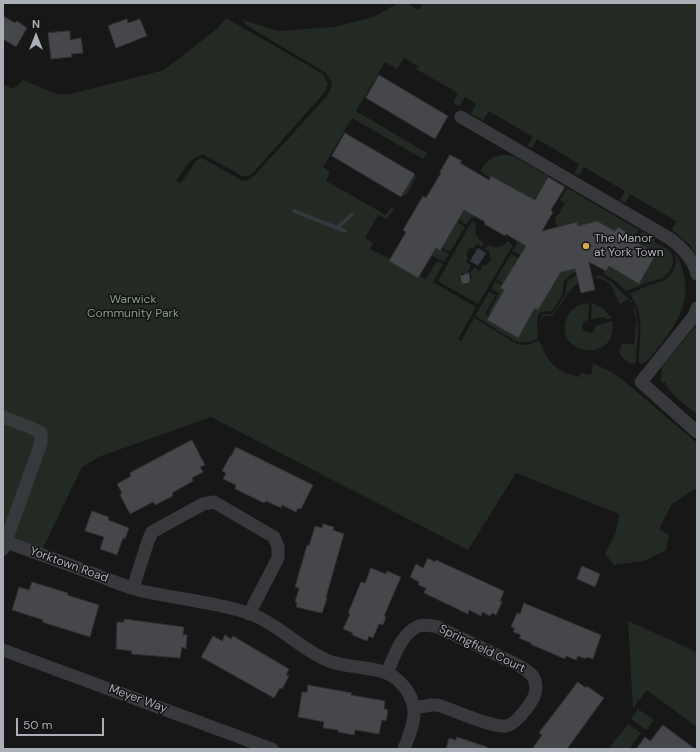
<!DOCTYPE html>
<style>
body{margin:0}
#map{position:relative;width:700px;height:752px;overflow:hidden;background:#171718;font-family:"DM Sans",sans-serif}
canvas{display:block}
.frame{position:absolute;inset:0;border:4px solid #abafb7;pointer-events:none}
.north{position:absolute;left:16px;top:16px;width:40px;height:40px;-webkit-text-stroke:3px #121213;paint-order:stroke;rotate:0deg;font-size:11px;font-weight:700;line-height:16px;text-align:center;color:#abafb7}
.north::after{content:'';display:block;margin:auto;width:14px;height:18px;background:#abafb7;clip-path:polygon(50% 0,100% 100%,50% 72%,0 100%)}
.scale{position:absolute;left:16px;top:718px;width:88px;height:18px;box-sizing:border-box;border:2px solid #abafb7;border-top:0;padding-left:5px;font-size:12px;line-height:14px;white-space:nowrap;color:#abafb7;-webkit-text-stroke:3px #121213;paint-order:stroke}
</style>
<div id="map">
<canvas width="700" height="752"></canvas>
<div class="frame"></div>
<div class="north">N</div>
<div class="scale">50 m</div>
</div>
<script>
const ctx = document.querySelector('canvas').getContext('2d');
ctx.lineJoin = 'round';
function fillPath(path, color) {
  ctx.fillStyle = color;
  ctx.fill(path, 'evenodd');
}
function trace(path, color, width, dash) {
  ctx.strokeStyle = color;
  ctx.lineWidth = width;
  ctx.lineCap = dash ? 'butt' : 'round';
  ctx.setLineDash(dash || []);
  ctx.stroke(path);
}
function write(font, color, halo, rows, align = 'center') {
  ctx.font = font + ' "DM Sans",sans-serif';
  ctx.lineWidth = 3;
  ctx.setLineDash([]);
  ctx.textBaseline = 'middle';
  ctx.strokeStyle = halo;
  ctx.fillStyle = color;
  for (const [text, x, y, turn = 0] of rows) {
    ctx.save();
    ctx.translate(x, y);
    ctx.rotate((+turn || 0) * Math.PI / 180);
    ctx.textAlign = isNaN(turn) ? turn : align;
    if (halo) ctx.strokeText(text, 0, 0);
    ctx.fillText(text, 0, 0);
    ctx.restore();
  }
}
const green = new Path2D(`
 M398 3H406L419 10 423 3H697V256L689 244 672 230 676 221 630 194 625 203 621 202 620 200 625 191 584 167 579 175 574 174 579 164 537 139 533 147H529L528 145 533 137 489 111 483 120 471 114 476 104 465 97 459 107 454 103V100L458 93 416 69 418 66 404 58 397 69 385 62 356 111 427 153 423 159 352 118 323 167 330 172 326 181 386 215 391 208H394L387 219 378 215 365 238 373 243 370 249 390 259 389 261 418 278 420 276 426 279 437 261 443 264 433 282 476 307 458 339 461 341 474 318 517 344 527 345 538 341 540 342C548 364 557 372 580 377L581 373 591 375 593 363 613 373 625 382 697 443V489L693 490 672 504 659 529 669 535 666 550 644 561 614 565 605 554 616 532 619 514 516 473 468 550 211 417 101 456 82 467 40 554 3 549V84L13 89 23 80 56 94H71L164 70 218 28 226 18 323 74 328 84 324 93 252 174 248 176H242L204 155C192 154 182 172 176 181L181 183 196 161 199 159 202 158 241 180 246 181 253 177 327 96 330 91 332 82 326 73 246 25 243 20 278 31 334 27 374 17Z
 M506 155 513 156 548 176 534 200 528 196 525 200 523 194 512 187 510 191 480 171C487 161 492 155 506 155Z
 M414 175 416 178 406 195 402 196Z
 M567 188 639 230 633 240 628 237 629 234 618 227 615 231 597 221 578 226 577 222 557 227 555 217 559 214 565 203 560 200Z
 M463 203 475 216 473 218 471 217 466 225 455 216Z
 M472 221 476 223C474 232 476 239 484 243L482 247 477 244 474 248H469L466 254 468 258 466 262 471 266 467 273H462L459 279 462 283 466 285 470 282 472 277 470 274 474 267 480 271 483 265H487L491 259 489 255 490 252 485 249 488 245C496 249 502 248 508 241L513 245 478 304 438 281Z
 M457 222 465 227 450 252 442 247 446 241 441 239 449 226 453 229Z
 M642 231 655 239 654 242C659 245 666 247 670 252 678 260 670 274 662 278 657 280 652 281 647 283 639 285 634 289 626 291L614 280 603 273 605 270 606 271 609 266 639 284 656 254 636 242Z
 M518 236 532 244 525 257 512 251 517 244 516 240Z
 M436 248 440 251 441 249 449 254 444 262 432 256Z
 M674 251C700 295 678 324 649 359L644 363 640 364 639 361C639 336 646 317 630 294 636 291 641 288 647 286 652 284 658 283 663 281 674 275 679 262 674 251Z
 M511 254 518 258 513 266 517 268 512 277 507 275 503 283 496 279Z
 M573 267 579 270 570 275 564 281 563 294 552 311 540 312C536 319 537 328 538 337 534 341 526 343 520 342 512 341 485 321 475 316L489 292 496 295 485 314 489 316 487 320 518 338 535 308 538 309 544 300 548 284 553 287 558 277 555 274 566 269 568 271 572 270Z
 M580 273 581 278 577 279 578 282 568 293 553 316H543L542 320H541L542 314H553L565 295 567 281Z
 M599 275 610 281 632 302 630 303 628 299 621 304 619 303C613 289 612 279 595 278Z
 M495 281 502 285 500 288 504 291 490 315 488 313 499 293 491 289Z
 M589 303 588 320 585 321 582 326 583 331 590 333 594 331 595 326 612 321C620 364 551 357 567 317 571 308 580 304 589 303Z
 M592 303 604 309 611 318 608 319 602 317 591 319Z
 M633 308H635C641 327 636 341 636 361L634 364C628 363 620 357 619 351L623 343 634 345 637 320Z
 M697 324V414C686 405 670 395 665 382H661V374L662 367Z
 M628 621 697 652V727L647 690 633 708Z
 M638 709 654 720 646 730 631 719Z
 M628 724 641 733 629 749H612L610 747Z`);
const water = new Path2D(`
 M478 248 486 253 478 266 470 261Z`);
const stream = new Path2D(`
 M294 211 345 231
 M336 228 344 222 352 214`);
const building = new Path2D(`
 M3 16 15 23 17 21 27 28 16 47 3 39Z
 M127 19 128 23 140 19 147 36 116 48 108 26Z
 M70 31V40L81 38 83 53 71 54 72 57 51 59 48 33Z
 M379 75 448 116 435 139 366 98Z
 M345 133 415 174 401 197 332 156Z
 M450 155 462 161 460 163 489 180 491 176 535 200 548 177 565 187 551 210 553 212 542 231 577 222 578 226 597 221 615 231 618 227 629 234 628 237 656 254 639 284 609 266 606 271 589 262 595 290 581 293 575 269 561 272 538 310 535 308 518 338 487 320 504 290 500 288 526 246 506 234 505 236 484 224 485 222 464 210 440 251 436 248 418 278 389 261 406 232 403 230 423 196 426 198 441 173 440 172Z
 M469 273 470 279 469 283 462 284 460 276Z
 M192 440 205 465 200 467 203 472 192 478 193 481 172 493 173 496 155 505 153 502 130 514 120 495 122 493 117 484 131 476 130 473Z
 M236 447 313 485 301 509 298 508 296 512 282 505 281 508 266 501 264 503 235 489 236 485 223 479 226 473 222 471 230 456H231Z
 M92 511 109 517 108 520 129 528 125 539 123 538 117 555 100 549 104 537 85 531Z
 M323 524 334 527 333 530 344 534 326 597 327 598 322 613 296 607 297 603 295 602 299 588 295 587 307 545 309 546 315 526 322 528Z
 M428 558 435 562 436 560 504 591 500 601 502 602 496 615 492 613 490 616 482 612 481 616 469 610 468 614 424 593 426 588 418 585 419 582 410 577 416 564 423 568Z
 M582 566 600 574 595 587 577 579Z
 M371 568 386 574 387 571 401 577 384 616 386 617 383 625 379 624 373 638 369 636 367 641 352 635 353 633 343 629 350 614 348 613 361 582 365 583Z
 M32 582 68 593 67 595 99 605 90 637 42 622 43 620 12 610 19 587 29 590Z
 M524 603 601 635 593 659 587 657 586 659 578 656 576 660 566 656 565 659 530 644 531 643 519 638 521 635 513 632 515 628 511 627 517 613 520 614Z
 M124 619 184 627 183 635H187L186 649 182 647 180 658 131 654 132 651 116 649 117 622H124Z
 M225 635 231 639 233 636 289 669 286 675 289 676 282 689 280 688 274 698 201 657 213 636 222 641Z
 M578 682 586 688 587 686 604 698 567 749H532L542 735 539 733Z
 M308 685 352 693 351 695 385 701 384 709 388 710 386 721 382 720 379 734 355 730 354 735 338 732V730L323 728 324 722 298 717 302 692H307Z
 M663 725 695 749H636L645 737 650 741Z
 M457 737 487 747V749H446L449 738 456 740Z`);
const minor = new Path2D(`
 M461 117 669 238C682 247 693 259 697 274
 M697 308 694 316 641 382 697 432
 M3 417 32 428 41 433V443L3 549
 M6 542C35 552 64 563 94 574 110 580 126 587 142 591 178 599 217 602 251 614 280 625 301 650 329 661 352 670 382 664 400 682 422 705 414 723 404 749
 M133 588 148 541 152 532 203 504 214 502 274 537 278 547V558L249 614
 M3 650 272 749
 M387 673C394 657 401 633 419 626 425 624 432 626 438 627L518 665C524 669 533 673 535 681 536 685 536 690 535 694 532 703 515 726 505 726 489 727 455 710 437 705H431L414 708`);
const markers = [
 [586,246,4,"#dba64c"]
];
const poiNames = [
 ["The Manor",594,239],
 ["at York Town",594,253]
];
const parkNames = [
 ["Warwick",133,300],
 ["Community Park",133,314]
];
const streetNames = [
 ["Yorktown Road",69,565,20],
 ["Springfield Court",482,649,26],
 ["Meyer Way",138,699,20]
];
fillPath(green, '#232a24');
fillPath(water, '#323a40');
trace(stream, '#323a40', 3.5);
fillPath(building, '#46474b');
trace(building, '#313134', 1);
trace(minor, '#38393d', 13);
for (const [x, y, r, color] of markers) {
  const dot = new Path2D();
  dot.arc(x, y, r, 0, 2 * Math.PI);
  ctx.fillStyle = color;
  ctx.fill(dot);
  trace(dot, '#121213', 1.5);
}
write('12px', '#abafb7', '#121213', poiNames, 'left');
write('12px', '#849f85', '#121213', parkNames);
write('12px', '#abafb7', '#121213', streetNames);
</script>
